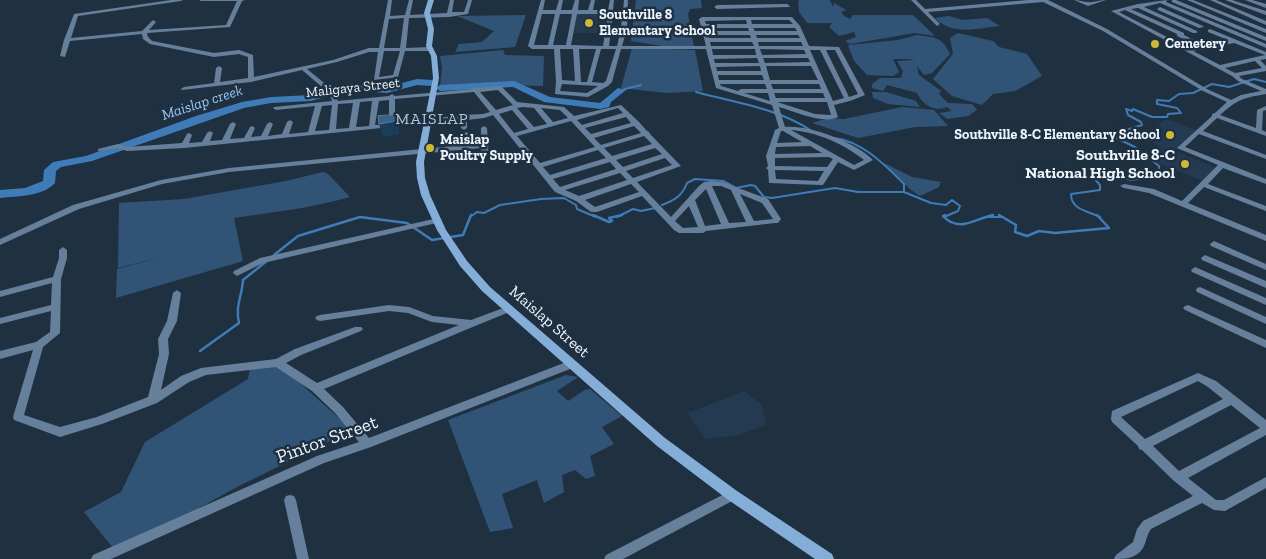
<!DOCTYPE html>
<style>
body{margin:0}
canvas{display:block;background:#1f3041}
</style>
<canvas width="1266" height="559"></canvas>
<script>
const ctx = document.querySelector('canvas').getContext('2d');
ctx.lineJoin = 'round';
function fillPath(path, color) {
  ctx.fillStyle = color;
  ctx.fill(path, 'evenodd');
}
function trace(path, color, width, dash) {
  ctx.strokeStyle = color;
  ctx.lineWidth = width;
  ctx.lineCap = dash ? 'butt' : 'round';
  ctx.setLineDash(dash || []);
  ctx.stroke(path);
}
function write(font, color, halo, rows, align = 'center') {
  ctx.font = font + ' "Zilla Slab",serif';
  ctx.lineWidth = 5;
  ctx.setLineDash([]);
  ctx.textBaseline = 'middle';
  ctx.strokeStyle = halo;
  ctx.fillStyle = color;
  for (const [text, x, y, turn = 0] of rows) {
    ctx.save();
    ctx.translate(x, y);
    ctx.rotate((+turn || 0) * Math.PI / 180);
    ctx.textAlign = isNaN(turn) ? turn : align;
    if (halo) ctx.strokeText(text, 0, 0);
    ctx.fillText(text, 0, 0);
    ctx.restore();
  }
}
const built = new Path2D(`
 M575 13H606L604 33H572Z
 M1166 119 1199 131 1174 151 1215 167 1203 181 1158 163 1148 153 1159 145 1141 138Z
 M744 391 762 405 766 425 739 435 705 439 688 413Z`);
const green = new Path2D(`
 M636 0H701L702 8 690 9 688 14 694 47 662 46 631 41Z
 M800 0H830L833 7 834 3 846 10 841 12 844 16 850 19 853 15H913L935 36 915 33 850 44 845 41 856 37 854 32 839 36 829 27 832 23H807L799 12 798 1Z
 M526 15 515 47 455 52 459 44 482 42 494 31 457 16Z
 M949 16 962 20 987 18 1000 26C979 28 951 36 935 18Z
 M958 33 993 41 999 47 1027 54 1042 76 1015 91 993 94 982 105 952 96 933 79 953 54 950 38Z
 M917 35C936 38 941 36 950 54L932 73 924 75 917 66 919 75 941 91 939 94 948 103 972 104 977 110 968 116 947 119 939 113 952 111 947 107C934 112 923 105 917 93L887 85 883 91 872 88V84L880 78H901L903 71 897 61 911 60 915 64 911 59H893L899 72 893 76 867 75 854 61 848 45 898 40Z
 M632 48 695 50 703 91 666 93 621 88Z
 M503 50 505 55 544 56 543 86 496 85 457 89 440 86 442 68 440 56Z
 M872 92H886L916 101 920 107 888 104 873 98Z
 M902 107 934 110 948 126 915 127 858 138 812 123 828 118 844 119Z
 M882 162 912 177 941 182 939 187 920 196 911 190Z
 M323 172 328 174 350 197C312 208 274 212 234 218L243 261 116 298 117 269 165 256 118 268 119 203 184 199 286 181Z
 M279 364 352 430 233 489 171 524 113 548 84 512 121 492 145 442 248 379 250 368Z
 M566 375 578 377 557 391 568 401 585 390 590 389 622 416 602 427 614 444 590 456 595 476 586 479 575 470 562 475 564 492 544 503 537 480 502 494 513 528 490 532 448 420Z`);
const streamFar1 = new Path2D(`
 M621 90 641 85
 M696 92C736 103 777 108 812 131
 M834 138C862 141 885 165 904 184V192
 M662 205C675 200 682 196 687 183L695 179 723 181 736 188 751 185 755 186 764 197 772 198 835 188 858 192H904L931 203 946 205 952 200 960 206 958 211 944 217
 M470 217 477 212 484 213 500 205 541 199 564 198 576 205 577 209 596 217
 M617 217 633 209 641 211 655 208
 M988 217H1003
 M1100 217C1088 211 1071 210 1071 194L1100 190V185L1092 176 1094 174 1133 180 1159 173V166L1135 147 1114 137V134L1142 125 1141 122 1128 115 1126 109 1132 111 1133 109 1152 117H1167L1168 114 1181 113 1177 108 1157 104V100L1169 101 1179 94 1193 93 1212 84 1229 87 1254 79 1266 82`);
const stream = new Path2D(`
 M593 215 609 222 612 221 609 218 622 215
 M945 215 943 216C959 233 974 219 993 215
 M999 215 1016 225 1015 232 1027 236 1039 231 1055 233 1109 228 1097 215
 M274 255 298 236 360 217 407 223 432 240 463 235 471 215
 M200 351 239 323C235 305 242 297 243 280L268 260`);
const river = new Path2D(`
 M417 79 432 80 437 83 432 86 417 85 387 93 350 90 311 101 271 103 244 108 92 161 61 167 56 171 55 183C42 197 17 196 0 198V190L25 188 43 181 44 170 53 162 86 156 196 116 242 102 271 97 311 95 349 84 387 87Z
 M514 81 550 97 600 103 618 88 626 90 611 102 609 107 600 109 544 102 513 87 440 91 435 88 440 85Z`);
const minor = new Path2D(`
 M171 0H183L181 1 78 16 71 38 142 31 153 20 156 22 149 30 226 25 237 1H201L199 0H245L242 1 230 27 147 33 148 37 152 41 214 53 239 50 253 55 254 77 333 60 369 48H379L388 0H392L390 16 405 15 409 0H413L410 15 447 13 450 0H454L452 12H464L468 0H472L468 14 449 17 409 18 406 48 431 47 434 49 431 51H405L398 77 374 80 378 52H369L337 62 307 69 334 91 338 101 389 96 392 94 395 96 472 89 475 87 478 88 500 86 502 87 517 102 564 107 574 116 621 105 639 122 647 131 649 132 650 134 681 166 637 182 671 217 699 186 704 182 711 181 722 182 768 199 781 219 778 223H775L706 231 703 233H679L674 230 642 196 597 212H591L576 201 555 192 493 115 484 118 467 120V128L464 130 461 128 460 120 184 148 127 151 118 148 98 151V149L118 144 128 147 182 143 187 134 189 133 192 135 189 143 202 142 207 133 210 131 213 133 210 141 222 140 230 124 233 122 236 124 230 139 244 138 250 127 252 126 255 128 251 137 261 136 267 124 270 122 273 124 268 136 282 134 287 122 290 120 293 122 289 134 308 132 315 106 276 110 273 108 274 107 332 101 329 93 302 70 251 82 182 90 181 89 184 87 214 83 216 68 219 66 222 68 220 82 248 78V57L239 54 214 57 150 44 143 39 142 34 70 41 65 57 60 56 64 40 74 14ZM404 18 400 48H384L389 19ZM384 51H400L393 75 379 77ZM498 90 513 105 496 110 480 92ZM474 92 490 112 483 114 463 115 395 123V99ZM389 100V124L375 125 379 101ZM372 101 369 126 356 127 360 102ZM353 103 349 128 336 129 338 104ZM332 105 329 130 315 131 322 106ZM523 107 534 108 547 124 534 127 517 108ZM541 108 560 110 568 118 553 122ZM618 108 623 113 582 125 577 120ZM512 110 528 129 514 133 499 114ZM626 117 631 123 591 134 585 128ZM571 121 595 147 540 163 517 136ZM634 126 641 133 601 145 594 138ZM644 136 652 144 612 156 604 148ZM655 148 662 154 623 167 616 160ZM598 150 606 158 550 175 543 167ZM665 158 672 165 633 178 626 171ZM610 162 616 169 560 187 553 179ZM620 173 627 180 579 196 565 190ZM631 184 639 192 595 207 585 200ZM712 186H721L731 190 746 222 729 223ZM706 189 721 224 705 226 695 200ZM740 194 762 203 773 219 754 221ZM689 206 698 227 683 228 675 221Z
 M541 0H545L543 10H556L559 0H563L561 10H572L575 0H579L578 10H588L591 0H595L593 10H608L610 0H614L613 10H623L624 0H628L627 29 622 46H706L699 19 702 17H792L800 26 809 46 839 47 865 95 850 101 834 105 838 117C825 125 793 111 779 107L785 127C810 125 855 142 873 160L854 170 838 162 823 185H820L769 183 768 170 766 168 768 166 766 156 775 130 779 128 772 105 716 88 706 49H621L612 82 608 86 588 97 555 94 556 82 554 49H532L528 46ZM542 14H555L548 45H534ZM560 14H572L566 45H553ZM577 14H608L603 46 571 45ZM613 14H622L621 29 617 46H609ZM746 20 747 24H706L705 21ZM751 20H789L793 24H752ZM707 28H748L749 31H708ZM753 28H795L797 31H755ZM708 35H750L751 38H709ZM756 35H798L800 38H757ZM710 42H752L754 46H711ZM758 42H801L803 46H759ZM560 49H573L575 81 562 80ZM579 49H596L587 82H581ZM601 49H616L606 81 603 83 592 82ZM712 49H755L756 55H713ZM760 49 804 50 806 54 762 55ZM810 50H820L844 98 833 101ZM826 50H835L858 94 849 97ZM757 58 759 63H715L714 59ZM763 58H808L810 62 765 63ZM760 66 761 71H717L716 67ZM766 66H811L818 80H770ZM718 75H762L764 80H719ZM562 84 598 86 587 93 560 91ZM720 84H765L767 89H741L738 91 721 86ZM771 84H819L821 89H773ZM744 93H768L770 101ZM774 93H823L825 98H776ZM777 102H827L831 115 815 114ZM791 130C817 132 844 144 864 160L854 165ZM781 131H783L802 142 777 143ZM810 146 822 153 775 154 776 147ZM829 157 833 159 827 167 775 166V158ZM775 170 824 171 818 181 776 179Z
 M911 0H916L925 9 1028 0H1048L1107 29 1207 89 1231 100 1241 95 1261 91 1238 81 1232 76 1111 11 1138 4 1167 0 1166 2 1266 44V48L1264 47 1160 3 1144 7 1197 31V33H1193L1138 8 1131 9 1184 33V35L1204 45 1228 40 1208 32V30L1210 29 1266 52V59L1260 60 1266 66V71L1239 76 1242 79 1266 89V94C1243 98 1238 99 1220 115L1256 128 1257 110 1266 106V110L1263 111 1262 130 1266 132V136L1217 118 1203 131 1266 155V159L1199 134 1185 147 1266 179V184L1223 168 1208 184 1266 206V211L1204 187 1188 203 1266 235V241L1149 193 1124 188 1120 186 1124 184 1154 189 1182 201 1218 165 1177 148 1212 116V114L1215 113 1227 102 1203 91 1103 31 1043 2 928 12 940 24 937 26ZM1125 10 1177 34V36L1198 46 1188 48 1119 12ZM1234 43 1265 55 1220 65 1193 51ZM1255 61 1262 68 1235 73 1225 68Z
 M1074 0C1079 0 1083 2 1088 2 1093 3 1100 0 1106 0L1088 6Z
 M1172 0H1176L1266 37V41L1172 2Z
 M1187 0H1193L1266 29V33Z
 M1210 0H1216L1266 21V25Z
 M1225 0H1232L1266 11V15Z
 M1245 0H1252L1266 4V8Z
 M787 4 790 6 789 7 717 9 714 7 717 5Z
 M1160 7 1203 26 1204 27 1199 28 1158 10 1157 9Z
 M484 126 487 128 488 143 489 145 488 147 489 156 485 158 481 156V148L229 172 162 184 79 209 0 245V239L73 205 161 180 229 168 463 145V134L466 132 469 134V145L481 143V128Z
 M438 218 442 220 441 222 263 263 237 276 233 273 234 271 260 258Z
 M1214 241 1266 264V270L1211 246 1210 244Z
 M63 247 67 250V258L61 279 60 333 43 347 24 415 60 427 97 417 148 397 159 354 158 339 167 321 173 293 177 290 181 293 177 321 168 339 169 354 161 390 181 376 201 368 276 359 295 349 355 327H361L363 329 361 331 301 355 286 363 317 383 459 325 432 322 408 313 389 311 320 321 317 320 315 318 317 316 320 315 389 305 409 307 433 316 471 320 506 307H512L514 309 512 311 475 326 324 389 343 407 369 438 569 361 572 360 575 361 577 364 575 367 371 447 324 463 111 559H91L93 555 317 456 359 442 335 413 312 391 276 367 206 375 189 382 157 403 102 424 60 437 14 420 13 417 33 350 0 359V351L36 342 50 332 51 311 0 324V318L51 305 52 283 0 297V291L53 277 59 258V250Z
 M1205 255 1266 281V288L1202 260 1201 258Z
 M1195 267 1266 298V305L1192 272 1191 270Z
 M1200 287 1266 317V324L1197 292 1196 290 1197 288Z
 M1188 305 1266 340V348L1185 310 1183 308 1185 306Z
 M1198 373 1216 381 1266 420V435L1188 478 1216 500H1224L1266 477V488L1225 511 1214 510 1202 503 1151 529C1146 536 1147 541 1143 548 1136 559 1125 559 1114 559L1116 555 1133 542 1137 529 1143 521 1193 496 1174 481 1142 450 1139 449 1138 446 1112 422 1111 419 1112 411ZM1198 381 1208 387 1223 399 1145 439 1121 417ZM1231 405 1260 428 1179 471 1153 446Z
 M732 490 736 491 738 495 736 499 623 559H604L606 555Z
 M290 495 294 496 296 500 309 559H297L284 500 286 496Z`);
const secondary = new Path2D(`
 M428 0H434L430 13 434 29 432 46 437 56 439 78 424 162 425 178 430 195 446 230 467 261 490 287 665 438 737 491 832 554 834 559H815L727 499 657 446 482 291 460 266 437 230 421 195 417 178 416 162 433 78 431 56 426 46 428 29 424 13Z`);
const shadedWall = new Path2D(`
 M396 115 399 128V134L383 137 379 124Z`);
const building = new Path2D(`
 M396 115V121L379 124 378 116Z`);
const markers = [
 [589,23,5,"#ceb837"],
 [1155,44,5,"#ceb837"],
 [1170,135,5,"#ceb837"],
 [430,148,5,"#ceb837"],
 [1185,164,5,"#ceb837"]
];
const farPoinames = [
 ["Southville 8",599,15],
 ["Elementary School",599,31],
 ["Cemetery",1165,44],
 ["Southville 8-C Elementary School",1160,135,"right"],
 ["Maislap",440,140],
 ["Poultry Supply",440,156]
];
const farStreetnames = [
 ["Maligaya Street",353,88,-6]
];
const farWaternames = [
 ["Maislap creek",202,103,-18]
];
const farQuarternames = [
 ["MAISLAP",432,119]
];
const poiNames = [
 ["Southville 8-C",1175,155],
 ["National High School",1175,173]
];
const streetNames = [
 ["Maislap Street",549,322,41]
];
const nearStreetnames = [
 ["Pintor Street",327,440,-20]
];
fillPath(built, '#243a50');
fillPath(green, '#315476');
trace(streamFar1, '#3f7cb7', 2);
trace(stream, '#3f7cb7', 2.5);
fillPath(river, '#3f7cb7');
fillPath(minor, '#667f9a');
fillPath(secondary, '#84add7');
fillPath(shadedWall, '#193d5d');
fillPath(building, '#3a6388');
trace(building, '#567a9b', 1);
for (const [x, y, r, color] of markers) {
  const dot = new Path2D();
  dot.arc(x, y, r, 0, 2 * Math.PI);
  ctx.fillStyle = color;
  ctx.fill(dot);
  trace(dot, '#1f3041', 2);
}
write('bold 14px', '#ecf5fe', '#1f3041', farPoinames, 'left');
write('14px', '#ecf5fe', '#1f3041', farStreetnames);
write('italic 15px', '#97c7f7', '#1f3041', farWaternames);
ctx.letterSpacing = '1px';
write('16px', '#b0c5db', '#1f3041', farQuarternames);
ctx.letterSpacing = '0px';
write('bold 16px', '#ecf5fe', '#1f3041', poiNames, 'right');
write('16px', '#ecf5fe', '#1f3041', streetNames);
write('19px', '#ecf5fe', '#1f3041', nearStreetnames);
</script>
